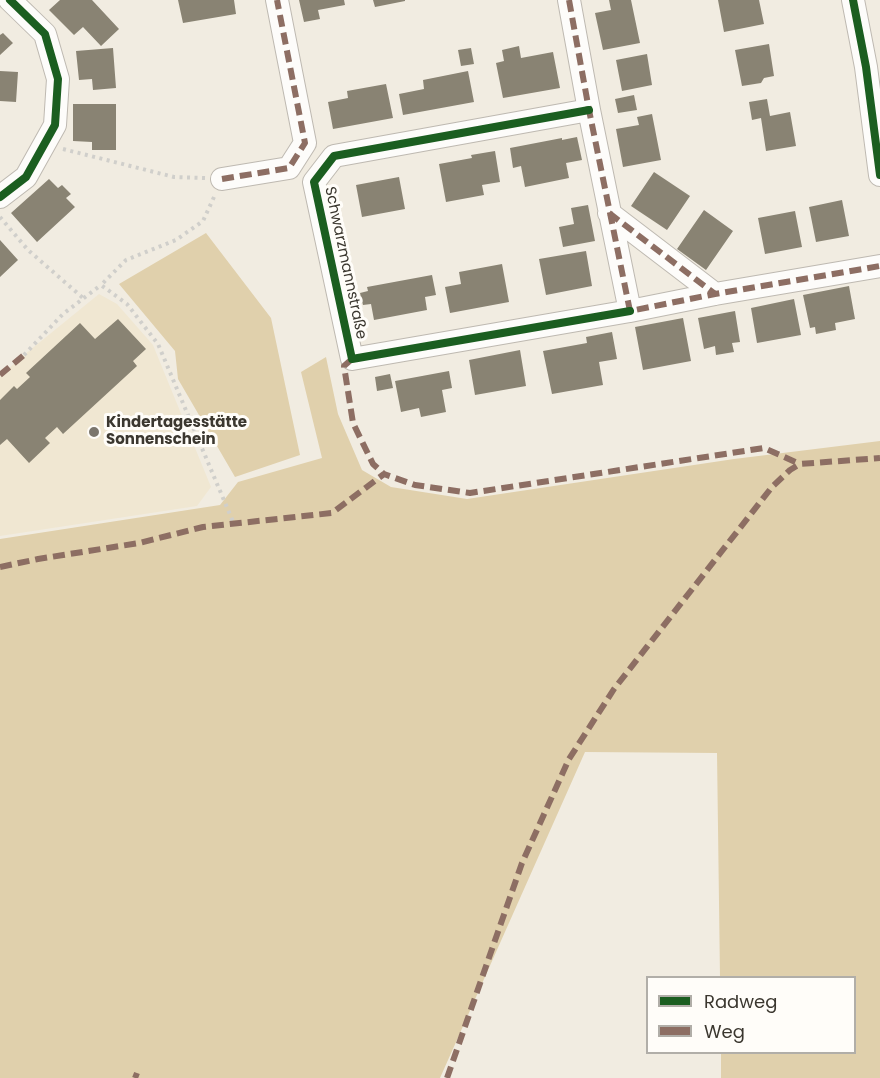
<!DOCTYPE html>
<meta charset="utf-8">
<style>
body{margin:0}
#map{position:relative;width:880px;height:1078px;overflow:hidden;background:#f1ece1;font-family:Poppins,sans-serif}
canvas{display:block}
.legend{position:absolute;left:646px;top:976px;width:210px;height:78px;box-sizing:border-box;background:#fffdf9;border:2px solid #b1aea8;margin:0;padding:8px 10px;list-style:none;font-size:18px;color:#3b372f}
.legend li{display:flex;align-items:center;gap:12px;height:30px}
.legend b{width:30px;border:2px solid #b1aea8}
</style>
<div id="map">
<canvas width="880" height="1078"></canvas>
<ul class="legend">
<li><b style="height:8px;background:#1b5e20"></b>Radweg</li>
<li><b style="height:8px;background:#8d6e63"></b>Weg</li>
</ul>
</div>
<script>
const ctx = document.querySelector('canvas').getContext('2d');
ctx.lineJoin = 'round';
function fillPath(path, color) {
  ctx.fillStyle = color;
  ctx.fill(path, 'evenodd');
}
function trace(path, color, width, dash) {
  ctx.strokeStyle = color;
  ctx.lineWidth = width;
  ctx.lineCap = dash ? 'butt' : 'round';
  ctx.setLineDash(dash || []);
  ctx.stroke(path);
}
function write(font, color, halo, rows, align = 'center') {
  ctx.font = font + ' Poppins,sans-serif';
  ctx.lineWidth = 6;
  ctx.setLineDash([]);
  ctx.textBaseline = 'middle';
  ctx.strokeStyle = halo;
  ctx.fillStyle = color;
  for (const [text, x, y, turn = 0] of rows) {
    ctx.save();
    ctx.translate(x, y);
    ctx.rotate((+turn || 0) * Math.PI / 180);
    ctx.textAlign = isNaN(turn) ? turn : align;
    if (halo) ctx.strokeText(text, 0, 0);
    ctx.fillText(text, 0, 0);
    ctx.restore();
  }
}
const built = new Path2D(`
 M99 294 117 304 153 345 211 487 197 506 0 536V376L24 355Z`);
const green = new Path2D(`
 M206 233 271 318 300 455 235 477 178 379 175 351 119 284Z
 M326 357 338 414 362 470 391 487 467 499 734 459 880 441V1078H721V1053L854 1052V978L720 977 717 753 585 752 440 1078H0V539L220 505 238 482 322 458 301 372Z`);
const building = new Path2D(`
 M60 0H92L119 29 101 46 83 27 74 35 49 10Z
 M178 0H234L236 14 183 23Z
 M299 0H344L345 5 318 10 320 19 304 22Z
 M373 0H405V1L375 7Z
 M609 0H631L640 43 603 50 595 13 611 10Z
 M718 0H759L764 24 724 32Z
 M3 33 13 43 0 55V35Z
 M769 44 774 76 764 78 761 83 742 86 735 50Z
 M519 46 521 58 553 52 560 88 503 98 496 63 504 61 502 50Z
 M113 48 116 88 93 90 92 79 79 80 76 51Z
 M471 48 474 64 461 66 458 50Z
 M647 54 652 85 622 91 616 60Z
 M0 71 18 72 16 102 0 101Z
 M468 71 474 102 403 115 399 94 424 89 423 80Z
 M386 84 393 118 333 129 328 102 348 98 347 91Z
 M634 95 637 110 618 113 615 99Z
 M767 99 770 116 790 112 796 146 766 151 761 118 752 120 749 102Z
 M73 104H116V150H92V142L73 141Z
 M652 114 661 160 623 167 616 129 639 125 637 117Z
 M577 137 582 160 566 163 569 178 525 187 521 166 513 168 510 148 562 138V140Z
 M495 151 500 182 482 185 484 195 446 202 439 164 472 158 471 155Z
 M654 172 690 196 667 230 631 206Z
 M399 177 405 209 362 217 356 185Z
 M49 179 58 188 62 185 71 194 66 198 75 207 37 242 11 213Z
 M842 200 849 236 816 242 809 207Z
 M588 205 595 241 563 247 559 227 574 224 571 208Z
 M704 210 733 231 706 270 677 249Z
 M795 211 802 247 765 254 758 218Z
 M0 240 18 260 0 277Z
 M586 251 592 286 546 295 539 259Z
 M502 264 509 302 450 313 445 287 461 284 459 272Z
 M432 275 436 295 425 297 427 310 374 320 371 304 363 305 360 293 368 291 367 287Z
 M849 286 855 319 835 323 836 330 816 334 815 327 810 328 803 295Z
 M794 299 801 335 757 343 751 308Z
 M735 311 740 342 732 343 734 352 716 355 715 346 704 349 698 318Z
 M683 318 691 361 643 370 635 327Z
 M118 319 146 349 133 361 137 366 63 434 57 427 45 438 50 443 29 463 7 439 0 445V400L14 386 17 389 30 377 26 373 80 323 95 339Z
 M612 332 617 359 599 362 603 385 552 394 543 351 587 343 586 337Z
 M520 350 526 386 475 395 469 360Z
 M449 371 452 388 442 390 446 412 421 417 419 408 401 412 395 381Z
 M390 374 393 388 377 391 375 377Z`);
const path = new Path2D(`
 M63 149 174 177 205 178
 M214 197 203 221 176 240 126 260 101 285 127 304 158 344 234 524
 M0 217 28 250 83 298
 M24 355 63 314 101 285`);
const street = new Path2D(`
 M569 0 589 110 630 311 715 294 880 266
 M853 0 866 67 880 175
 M589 110 334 156 314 182 352 359 630 311
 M222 179 289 168 305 143 277 0
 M0 197 26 177 55 125 58 79 45 34 10 0
 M609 213 715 294`);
const quiet = new Path2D(`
 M569 0 589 110 630 311 715 294 880 266
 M222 179 289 168 305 143 277 0
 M609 213 715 294
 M352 359 344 366 353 423 373 464 384 474
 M0 375 24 355
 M0 567 38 559 139 543 203 527 332 513 384 474 415 485 470 493 764 448 800 464
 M135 1078 137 1073
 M447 1078 522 863 569 759 614 689 772 487 790 470 800 464 880 458`);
const cycleway = new Path2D(`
 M853 0 866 67 880 175
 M589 110 334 156 314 182 352 359 630 311
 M0 197 26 177 55 125 58 79 45 34 10 0`);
const markers = [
 [94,432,6,"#7b766d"]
];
const streetNames = [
 ["Schwarzmannstraße",345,263,78]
];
const poiNames = [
 ["Kindertagesstätte",106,423],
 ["Sonnenschein",106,440]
];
fillPath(built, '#f0e7d2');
fillPath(green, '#e0d0ac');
fillPath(building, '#898373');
trace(street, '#beb9b1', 24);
trace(path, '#d0cfcb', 4, [3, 4.5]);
trace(street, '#fdfcfa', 22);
trace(quiet, '#8d6e63', 6, [12, 6]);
trace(cycleway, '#1b5e20', 8);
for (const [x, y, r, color] of markers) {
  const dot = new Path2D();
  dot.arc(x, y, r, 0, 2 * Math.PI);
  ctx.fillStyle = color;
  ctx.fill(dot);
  trace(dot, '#fffdf9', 2);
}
write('15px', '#3b372f', '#fffdf9', streetNames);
write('bold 15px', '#3b372f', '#fffdf9', poiNames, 'left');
</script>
